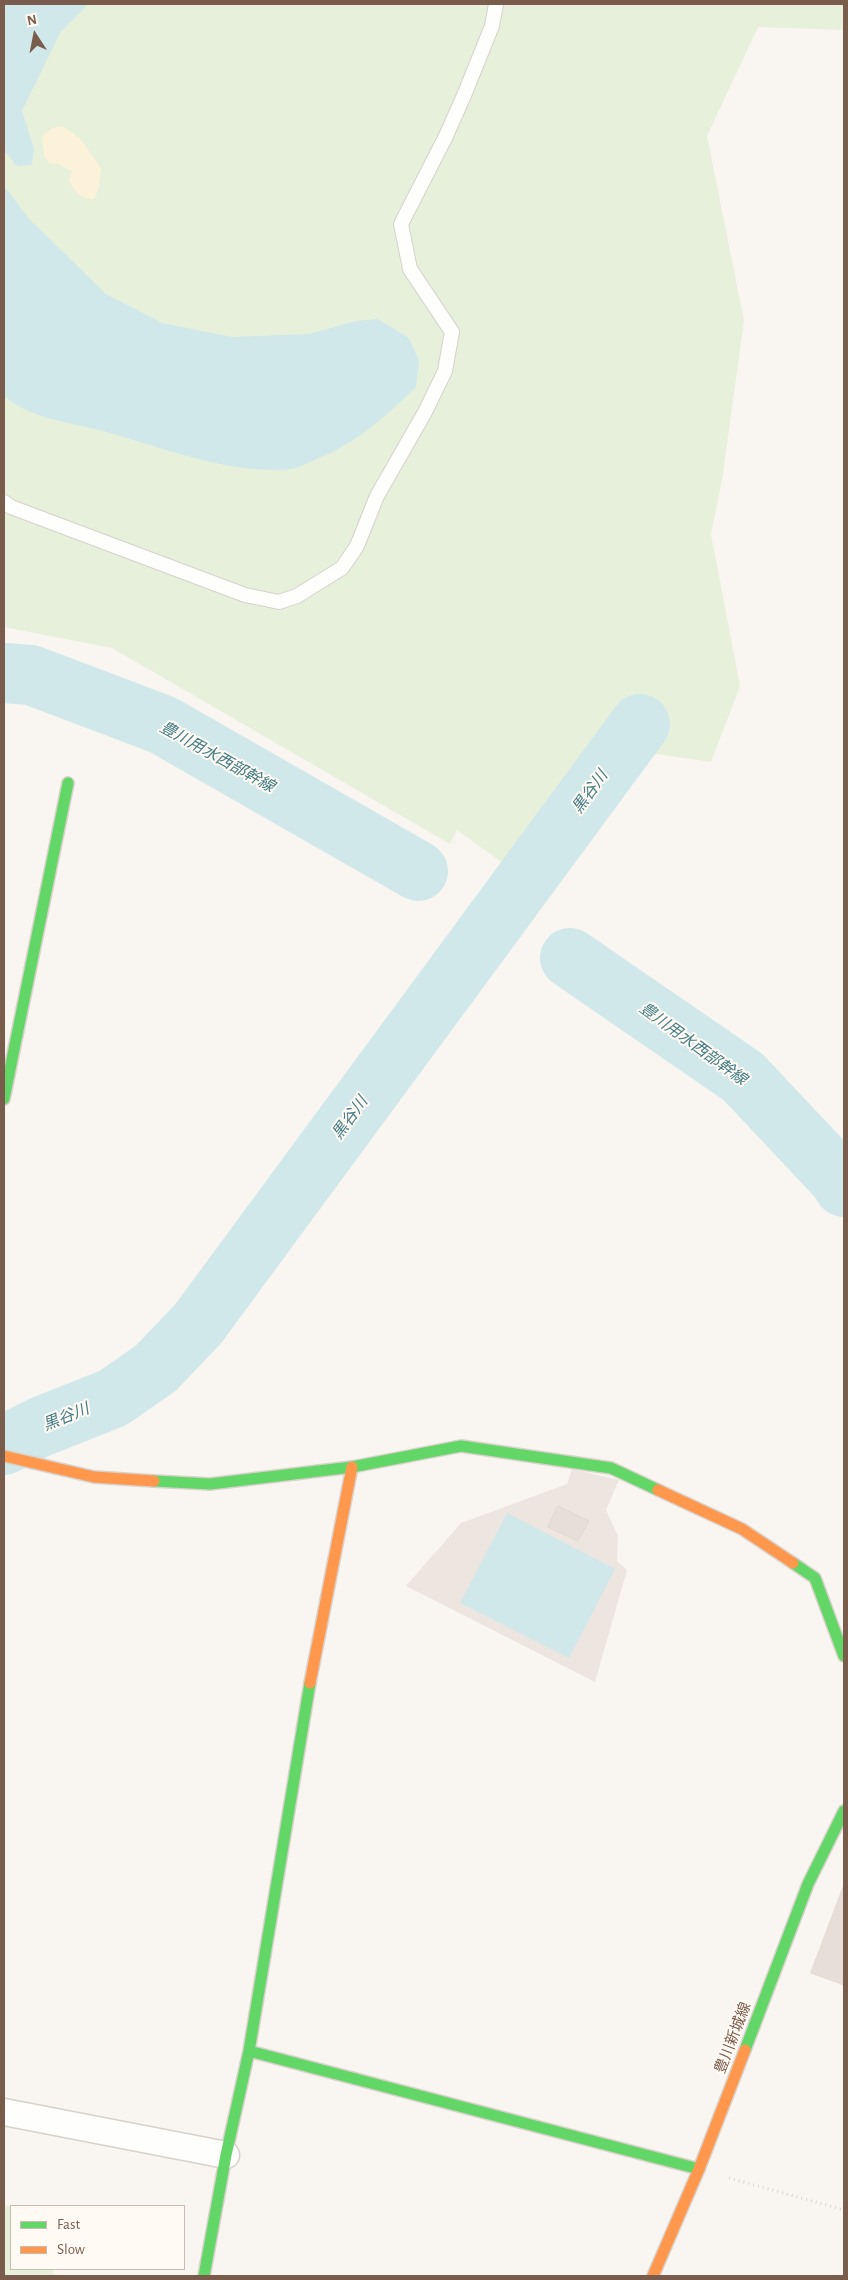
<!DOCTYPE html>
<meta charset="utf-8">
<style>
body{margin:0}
#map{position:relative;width:848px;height:2280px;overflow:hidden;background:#f9f5f0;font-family:"Alegreya Sans",sans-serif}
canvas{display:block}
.frame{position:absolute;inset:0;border:5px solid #7a5c4d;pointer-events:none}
.legend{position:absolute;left:10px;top:2205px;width:175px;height:65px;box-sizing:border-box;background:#fffaf3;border:1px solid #cabbb1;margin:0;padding:6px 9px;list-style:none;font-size:15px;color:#7a5c4d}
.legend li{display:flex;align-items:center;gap:10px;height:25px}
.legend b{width:25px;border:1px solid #cabbb1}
.north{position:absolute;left:10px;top:10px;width:50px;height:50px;-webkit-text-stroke:4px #fffaf3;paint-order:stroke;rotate:349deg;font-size:14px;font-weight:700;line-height:20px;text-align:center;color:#7a5c4d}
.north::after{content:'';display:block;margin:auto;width:18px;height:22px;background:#7a5c4d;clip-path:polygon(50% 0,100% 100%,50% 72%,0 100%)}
</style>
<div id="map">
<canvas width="848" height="2280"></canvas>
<div class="frame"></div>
<ul class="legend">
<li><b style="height:6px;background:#63d668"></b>Fast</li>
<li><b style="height:6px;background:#ff974d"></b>Slow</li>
</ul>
<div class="north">N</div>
</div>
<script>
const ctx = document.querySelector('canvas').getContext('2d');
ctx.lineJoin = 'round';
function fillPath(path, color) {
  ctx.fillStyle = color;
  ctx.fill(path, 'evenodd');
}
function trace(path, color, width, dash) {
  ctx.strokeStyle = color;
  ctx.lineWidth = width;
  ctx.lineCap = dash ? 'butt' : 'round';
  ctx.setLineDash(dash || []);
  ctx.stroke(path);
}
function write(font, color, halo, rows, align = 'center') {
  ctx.font = font + ' "Alegreya Sans","Noto Sans JP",sans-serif';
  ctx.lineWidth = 4;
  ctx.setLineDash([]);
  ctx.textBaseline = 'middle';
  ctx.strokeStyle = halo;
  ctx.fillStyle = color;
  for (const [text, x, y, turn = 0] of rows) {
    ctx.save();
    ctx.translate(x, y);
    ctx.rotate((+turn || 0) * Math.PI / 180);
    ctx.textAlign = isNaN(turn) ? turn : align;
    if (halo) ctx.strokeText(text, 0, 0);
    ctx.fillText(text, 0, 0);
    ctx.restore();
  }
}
const industrial = new Path2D(`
 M572 1469 619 1480 606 1510 618 1536 617 1561 627 1570 595 1682 406 1586 461 1523 567 1484Z`);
const green = new Path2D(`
 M4 4H844V30L758 27 707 136 744 321 722 480 711 534 740 686 711 762 657 754 613 773 566 863 504 864 457 830 450 844 112 648 4 627Z
 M4 2206H11V2269H52L56 2276H4Z`);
const sand = new Path2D(`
 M62 126 79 137 101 168 99 187 94 199C80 199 76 192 69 181L72 171 58 164 49 163 44 156 42 136 53 128Z`);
const water = new Path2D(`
 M4 4H89L60 33 22 111 34 149 32 165 17 166 4 150Z
 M4 186 30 220 106 294 162 323 232 337 309 334 356 321 378 319 409 338 419 361 416 387C384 418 354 445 312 461 306 464 298 468 291 469 232 475 166 449 110 433 74 422 34 421 4 396Z
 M507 1513 615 1569 569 1658 460 1603Z`);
const river = new Path2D(`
 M4 673 31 675 163 725 418 871
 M570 958 743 1077 839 1179 844 1187
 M4 1445 40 1427 113 1398 156 1368 198 1324 640 724`);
const building = new Path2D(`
 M558 1506 589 1521 578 1541 548 1527Z
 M844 1885V1985L811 1973Z`);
const path = new Path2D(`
 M729 2178 844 2210`);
const lane = new Path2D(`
 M4 502 11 507 245 595 279 602 297 596 342 568 357 546 377 496 425 412 445 371 452 332 410 269 401 224 446 136 465 93 492 26 496 4`);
const street = new Path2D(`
 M4 2112 226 2155`);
const fast = new Path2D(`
 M4 1099 68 783
 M154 1481 210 1484 352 1467 461 1446 611 1468 658 1490
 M793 1563 815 1578 844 1656
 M745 2050 808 1884 844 1811
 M249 2051 699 2169
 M204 2276 226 2155 249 2051 310 1683`);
const slow = new Path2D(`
 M4 1456 94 1477 154 1481
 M658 1490 742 1529 793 1563
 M310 1683 352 1467
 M653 2276 699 2169 745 2050`);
const streetNames = [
 ["豊川新城線",733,2038,-69]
];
const waterNames = [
 ["豊川用水西部幹線",217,757,29],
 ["黒谷川",590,792,-54],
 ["豊川用水西部幹線",693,1044,36],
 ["黒谷川",350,1118,-54],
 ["黒谷川",66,1417,-22]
];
fillPath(industrial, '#ede5e0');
fillPath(green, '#e7f0db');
fillPath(sand, '#fbf2d9');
fillPath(water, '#d0e8ea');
trace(river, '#d0e8ea', 60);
fillPath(building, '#e6ded7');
trace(building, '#e2d8d2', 1);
trace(lane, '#d7d1cb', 16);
trace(street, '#d7d1cb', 29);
trace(fast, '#d9d2cb', 14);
trace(slow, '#d9d2cb', 14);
trace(path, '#dcd5d0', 3, [1, 4]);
trace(lane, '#fefefd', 14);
trace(street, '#fefefd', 26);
trace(fast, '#63d668', 11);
trace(slow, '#ff974d', 11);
write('15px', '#7a5c4d', '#fffaf3', streetNames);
write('italic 16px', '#437c86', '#fffaf3', waterNames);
</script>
